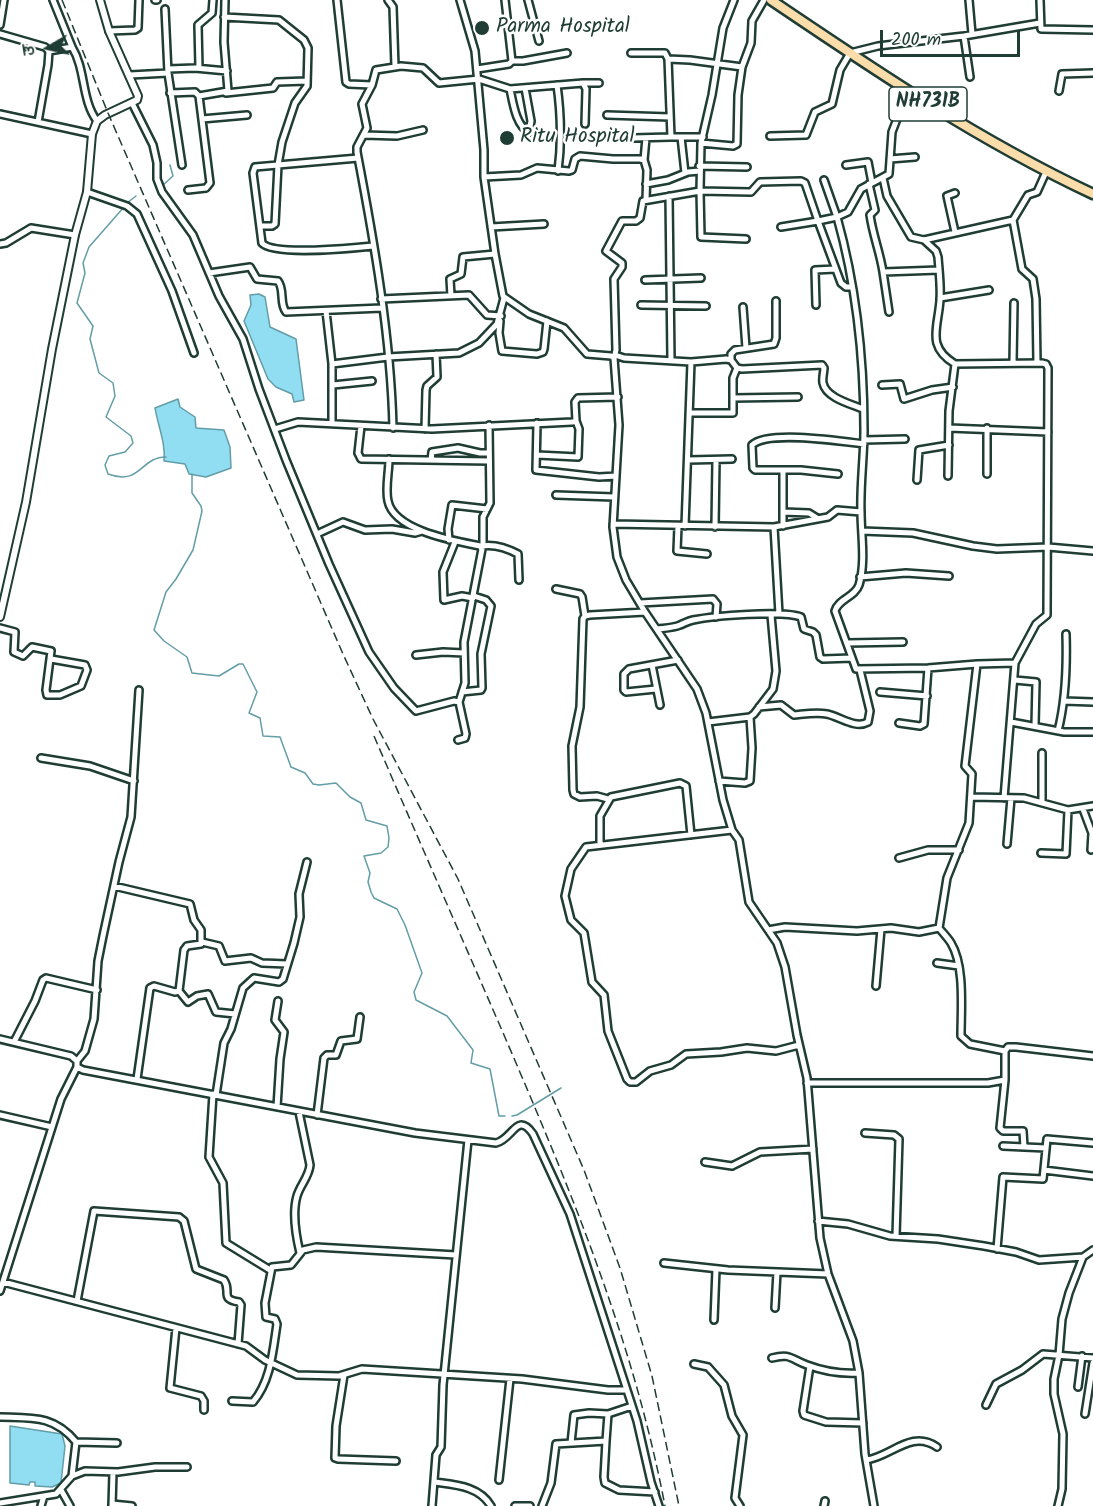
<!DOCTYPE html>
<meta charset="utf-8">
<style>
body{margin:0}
#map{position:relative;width:1093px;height:1506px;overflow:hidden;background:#fff;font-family:Kalam,"Playpen Sans Deva",sans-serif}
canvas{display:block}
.north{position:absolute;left:18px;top:18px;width:60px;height:60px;-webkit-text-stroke:4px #fff;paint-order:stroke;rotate:261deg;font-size:16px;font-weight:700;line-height:24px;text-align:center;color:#1f3d34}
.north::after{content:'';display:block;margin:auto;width:21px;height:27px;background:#1f3d34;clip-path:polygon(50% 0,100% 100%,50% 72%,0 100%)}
.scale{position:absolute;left:880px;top:30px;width:140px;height:27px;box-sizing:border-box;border:3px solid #1f3d34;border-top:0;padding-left:8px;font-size:18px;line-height:21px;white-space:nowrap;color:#1f3d34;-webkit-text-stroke:4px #fff;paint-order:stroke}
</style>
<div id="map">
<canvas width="1093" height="1506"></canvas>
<div class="north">उ</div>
<div class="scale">200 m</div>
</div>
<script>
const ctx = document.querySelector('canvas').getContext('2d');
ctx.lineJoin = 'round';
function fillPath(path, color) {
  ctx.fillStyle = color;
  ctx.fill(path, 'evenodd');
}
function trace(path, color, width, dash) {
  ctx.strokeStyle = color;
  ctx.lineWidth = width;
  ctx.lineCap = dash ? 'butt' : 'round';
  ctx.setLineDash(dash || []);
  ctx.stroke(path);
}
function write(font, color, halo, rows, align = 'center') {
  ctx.font = font + ' Kalam,sans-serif';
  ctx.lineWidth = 5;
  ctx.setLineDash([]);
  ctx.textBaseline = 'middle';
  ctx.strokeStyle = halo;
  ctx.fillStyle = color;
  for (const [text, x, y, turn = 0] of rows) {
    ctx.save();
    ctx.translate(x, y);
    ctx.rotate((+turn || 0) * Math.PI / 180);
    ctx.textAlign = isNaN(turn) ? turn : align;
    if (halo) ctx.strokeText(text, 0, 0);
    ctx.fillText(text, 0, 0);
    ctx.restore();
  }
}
const water = new Path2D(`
 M259 294 265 297 270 327 296 339 304 400 294 402 292 394 276 387 268 379 244 321 251 305 250 295Z
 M178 399 180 407 195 417 196 428 224 430 230 447 231 468 206 477 189 474 185 464 164 461C166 444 158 426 155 408Z
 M10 1426 62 1434 65 1446 61 1483 52 1487 35 1486V1482H30L29 1485 10 1483Z`);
const stream = new Path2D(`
 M162 186 173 176 170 165
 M127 203 136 196
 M124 207 89 247 83 263 85 273 77 303 93 326 90 339 99 373 113 383 115 396 106 417 131 436 133 443 125 452 109 456 105 465 108 474C141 486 140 457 166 457
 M192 474V493L201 506 202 511 193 550 176 579 166 592 154 630 164 641 187 657 192 673 219 676 239 664H243L257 692 249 713 260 718 263 736 280 737 291 767 305 773 313 784 319 785 336 783 350 797 361 803 366 820 387 826 389 838 388 847 381 853 364 856 370 873 368 882 371 892 374 898 397 909 405 925 422 973 414 992 416 1000 447 1016 473 1050 471 1063 490 1069 499 1116H505
 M512 1116 517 1115 561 1088`);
const minor = new Path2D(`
 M155 0H157
 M337 0 346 82 349 84 372 85
 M388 0 393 7 395 67
 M460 0 475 51 484 150V177L495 254 503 296 529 314 564 328 587 354 611 356 614 358 619 425 613 527 617 557 626 580 645 612 697 689 706 713 723 800 732 830 739 840 749 902 777 943 785 967 797 1035 807 1078 820 1238 828 1274 853 1341 859 1373 865 1454 874 1506
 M528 0 539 41
 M969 0 972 34
 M1040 0 1041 29 1093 30
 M165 9 168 73 182 165
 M224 17 279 20 304 40 308 48 307 86 295 103 282 142 278 165 275 224 272 226H260
 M0 25 4 0
 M109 31 135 30 138 28 139 0
 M0 34 45 47 49 51 48 65 38 122
 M964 36 970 77
 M72 47C86 70 81 99 97 121
 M49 51 72 47 53 0
 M631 53H665L668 59
 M512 61H523L567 53
 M199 68 198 25 212 13 213 0
 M168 69 195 68 227 71
 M477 69 509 64 512 61 505 0
 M130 75 168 73
 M583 83H599
 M557 85C561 114 562 141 558 171
 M510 89C513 103 516 126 529 132L531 121 525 88
 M908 90 892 132 889 174 861 189 848 212 837 217C856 285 864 358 864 430 864 457 860 485 861 512 861 535 866 562 859 585 855 597 838 599 835 611L856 669 928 668 977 664
 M1059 91 1062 74 1093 73
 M170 93 195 92 199 96 210 183 206 188 188 190
 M226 93 273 88 277 82 307 81
 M199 96 228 91 224 42 225 0
 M132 103 153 145 157 163V179L162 192 193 235 219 296 243 339 259 389 286 460 329 564 369 652 394 688 416 711 454 701 459 702 466 734 465 738 458 740
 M0 114 92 134
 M607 115 670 117
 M202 119 247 115
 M364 135 397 136 423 130
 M770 136 806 135 815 112 832 104 840 70 850 53 878 46 964 36 1040 23
 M681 137 685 173
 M703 137H671L668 59 690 60 742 67
 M633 138 671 137
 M701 143 733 146 737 144 738 95 742 67 751 43 752 21 764 0
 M358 158 255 167 253 173 262 243C273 256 354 248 373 246
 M890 159 915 157
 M644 160 646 138
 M846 165 868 162 872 183
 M699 166 747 167
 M484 177 521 175 537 168 569 171 572 170 575 159 580 156 613 159H640L644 160 647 170 646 200
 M883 178 887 196 911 237 924 240 1013 220 1028 195 1037 192 1046 172
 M646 184 668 180 688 172 700 171
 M869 184 875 210 870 215C873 236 880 252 883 272
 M87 192 127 206 137 214 172 291 194 353
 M669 196 671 360
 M1013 220 1022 269 1033 279 1036 299 1037 363
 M491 227 544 224
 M781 227 818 221 841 283 846 287H851
 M955 232 947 196 955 193
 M746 239 701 237 700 191 751 192 760 182 801 181 805 183 818 221 837 217 824 180
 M924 240 936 251 938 257C939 271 941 286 940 300 938 329 926 346 955 364L1042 363 1046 364 1048 368 1047 615 1036 624 1015 663 977 664 965 766 972 774 969 823 947 878 939 928
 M0 244 6 243 31 228 75 235
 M209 273 250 267 257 279 278 281C285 290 279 303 286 312L382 308
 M645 280 701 278
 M451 296 450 279 461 274 463 257 495 254
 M940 298 989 290
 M381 299 469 295 487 315 501 316
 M641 305 706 306
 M816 305 815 270 835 269
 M743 307 746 348
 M326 311 332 364V423
 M889 312 883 272 939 270
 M500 321 499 333 502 351 537 354 543 352 544 349 547 321
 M615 355 624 358 691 362 726 359 731 360 737 368 742 369 822 365 824 368C824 372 822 378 823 383 826 398 851 404 863 409
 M614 358 616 350 614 279 622 267V263L606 251 622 221H636L640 218 643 201 700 191 701 143 712 95 723 28 734 0
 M731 360V354L735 350 774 344 776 338V301
 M1013 363 1014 303
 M332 364 388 357 459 353 479 343 497 324 504 298
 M333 385 372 381
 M882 385 900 384 904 399 932 390 953 387
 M733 398 798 397
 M689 413H733V378L737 368
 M537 423 536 470 599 477 616 476
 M361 426 358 453 361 459 489 461
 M393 428C391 338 374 241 357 152V147L367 128 362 104 372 85 376 70 401 66 423 68 439 83 479 79 510 89 583 83 586 89 585 124
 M949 428 1048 432
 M275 429 298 422 432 429 572 422 576 421 575 402 578 398 618 397
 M425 429 426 390 427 386 437 377 436 354
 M864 440 905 439
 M537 455 578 457 579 429 576 421
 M389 459C389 472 385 489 388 501 394 531 456 541 480 546L482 549 464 642 465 683 459 702
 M431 460 432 452 458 448 480 453H489
 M688 460 732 459
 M838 474 801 470H755L753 468 752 445C768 430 840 441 864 444
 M987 474V428
 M948 476 949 411 955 364
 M917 480 919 450 949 445
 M556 495 614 497
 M783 512 809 513 817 518
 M613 524 774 527 828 517 837 510 861 512
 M678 526 677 551 707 554
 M685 526 691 362
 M783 526V471
 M715 527 716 460
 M774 527 779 614
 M862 531 913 533 973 546 997 549 1048 547 1093 551
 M317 534 343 522 365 530 392 529 415 533 422 531
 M449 540 448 529 452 505 487 509
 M455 542 443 572 444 600 462 596 473 598
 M483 545V517L490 503 489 425
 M481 546C493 544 507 548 518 554L519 580
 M860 577 906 573 949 576
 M556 589 580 594 582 597 585 616
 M640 603 713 599 717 604 716 617
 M0 628 15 632 14 652 23 656 32 647 51 651 46 690 47 695H60L81 686 87 670 85 665 51 659
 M657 629C665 628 673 628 680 625 685 623 688 621 693 620 713 616 783 610 801 617L804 629 813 632 816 635 820 657 823 659 852 658
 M847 643 903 642
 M416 655 443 652 464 653
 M652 665 660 705
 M1015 680 1036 682 1035 726
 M656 689 626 692 624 690V674L629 669 678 660
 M462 692 481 690 482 688 481 654 491 606 486 600 474 596
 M880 692 927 696
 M1064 701 1093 702
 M759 707 781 705 794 715C805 714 816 712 827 714 841 717 855 729 868 722L870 711 860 670
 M708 722 750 717 754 714 773 689 776 671 771 615
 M1011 722 1064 732H1093
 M899 723 920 726 924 724 928 668
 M1058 731C1066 699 1067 667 1066 634
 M41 758 90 766 134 781
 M719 781 745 783 750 781 752 748 750 717
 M971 797 1024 798 1068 810 1093 806
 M1004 798 1015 663
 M608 799 597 796 580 797 574 794 573 790 572 746 580 707 583 619 585 616 590 615 645 612
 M1042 802V753
 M1083 809 1092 833 1091 850
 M732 830 586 847 571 869 565 896 571 920 584 933 592 982 604 995 608 1031 627 1079 630 1082H636L650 1071 671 1065 686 1054 721 1052 747 1048 776 1051 799 1045
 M600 844V816L611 797 680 783 686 786 691 835
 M1007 844 1011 798
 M1041 853 1066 854 1068 810
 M899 858 928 850H959
 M114 886 190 904 194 920 201 930V944L187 946 184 950 179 991 175 992 154 986 150 988 137 1079
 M768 930 785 927 857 931 891 928 919 932 939 928C943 933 948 938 951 943 965 966 961 1009 961 1036L970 1044 1005 1051
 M202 942 219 946 225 961 251 958 262 963 287 964
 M937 963 959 966
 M876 986 881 929
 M179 991 188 1002 197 996 208 994 216 1012 235 1014
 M0 1039 71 1056 77 1061V1067L83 1070 415 1133 496 1143C513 1139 517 1111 533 1134L570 1214 637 1421 651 1482 659 1506
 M14 1042 35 1001 43 980 46 978 97 990
 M77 1061 85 1051 94 1019 98 961 103 936 119 862 131 817 139 690
 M807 1083H988L1005 1080
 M213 1094 209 1157 223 1183 226 1243 270 1270
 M216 1095 224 1043 231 1029 243 988 254 978 279 982 283 979 294 943 300 917 299 894 307 862
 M277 1107 280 1059 284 1032 275 1020 278 1001
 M299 1112 310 1165C309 1177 300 1185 297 1196 292 1213 296 1236 300 1253
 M0 1115 52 1127
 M317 1115 324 1058 327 1055H336L341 1041 357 1039 360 1017
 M865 1133 894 1135 899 1139 896 1236
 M1003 1146 1046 1148
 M1024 1147 1023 1131H1003L1000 1128 1005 1080V1051L1008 1047H1016L1093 1056
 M705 1162 732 1166 760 1152 813 1149
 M1044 1170 1093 1176
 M818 1221 848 1224 890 1236 938 1239 984 1246 1016 1252 1039 1260 1083 1257 1093 1250
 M997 1249 1003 1177 1043 1179 1047 1139 1093 1143
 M664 1263 728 1270 828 1274
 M3 1282 246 1346 265 1360 297 1375 339 1376 362 1369 522 1379 608 1390H626
 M0 1291 61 1099 77 1067
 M77 1301 94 1211 179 1217 184 1221 196 1269 224 1280C232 1292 219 1299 239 1302L241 1305 238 1344
 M775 1308 777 1272
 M714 1320 716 1269
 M176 1328 170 1388 201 1396 204 1401V1410
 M772 1358C790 1353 791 1359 807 1365 823 1371 843 1374 859 1373
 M694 1364 708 1367 724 1385 732 1416 743 1435 735 1498 740 1506
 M810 1366 803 1411 804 1415 826 1422 863 1423
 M344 1375 336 1426 335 1458 338 1459 396 1461
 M1078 1387 1082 1356
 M232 1401 253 1402C271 1381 273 1350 277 1324L275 1319 266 1317 265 1303 272 1267 291 1265 303 1250 316 1247 456 1255
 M986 1405 996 1384 1022 1370 1043 1354 1093 1358
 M1085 1414 1093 1363
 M0 1417C32 1418 54 1415 76 1442L72 1476
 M606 1441 604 1477 605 1483 619 1490 655 1492
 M76 1442 117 1443
 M571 1443 574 1415 589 1413 608 1414
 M866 1460C891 1457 911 1429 937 1447
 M499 1480 510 1379
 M434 1482C456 1485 479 1486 491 1506
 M61 1490 70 1506
 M0 1503 56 1494 72 1476 85 1471 118 1472 155 1467H187
 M112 1504 132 1506
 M41 1506 44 1496
 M112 1506 113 1472
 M432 1506 436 1455 441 1447 443 1385 468 1140
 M515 1506H530
 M542 1506 551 1483 556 1444 606 1441 608 1414 632 1406
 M824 1506 825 1501
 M1058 1506 1062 1489 1063 1434 1054 1394V1379L1059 1355 1062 1319 1069 1293 1083 1257`);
const tertiary = new Path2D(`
 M0 617 26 502 52 349 75 235 87 192 92 134 97 121 105 115 137 100 138 96 109 31 100 0`);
const trunk = new Path2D(`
 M771 0C876 71 978 140 1093 194`);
const rail = new Path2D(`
 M62 0 108 113 343 654 373 719 458 879 584 1170 620 1268 652 1376 679 1506
 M374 736C417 836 461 936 504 1035 571 1191 633 1339 665 1506`);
const markers = [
 [482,28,8,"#1f3d34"],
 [507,138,8,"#1f3d34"]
];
const shields = [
 [928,104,78]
];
const shieldNames = [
 ["NH731B",928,104]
];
const poiNames = [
 ["Parma Hospital",496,28],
 ["Ritu Hospital",520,138]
];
fillPath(water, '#91ddf2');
trace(water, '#639da6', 1.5);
trace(stream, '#639da6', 1.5);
trace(minor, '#1f3d34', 10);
trace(tertiary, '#1f3d34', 10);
trace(trunk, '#1f3d34', 13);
trace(minor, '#fff', 5);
trace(tertiary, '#fff', 6);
trace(trunk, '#fbddab', 8);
trace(rail, '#1f3d34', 1.5, [9, 4.5]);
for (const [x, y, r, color] of markers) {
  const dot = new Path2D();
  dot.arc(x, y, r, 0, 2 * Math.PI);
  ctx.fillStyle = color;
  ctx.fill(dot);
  trace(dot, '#fff', 2);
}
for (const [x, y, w] of shields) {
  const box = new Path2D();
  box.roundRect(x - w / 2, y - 17, w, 34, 4.5);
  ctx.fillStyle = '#fff';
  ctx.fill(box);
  trace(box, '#1f3d34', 1.5);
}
write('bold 20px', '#1f3d34', null, shieldNames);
write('21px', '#1f3d34', '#fff', poiNames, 'left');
</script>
